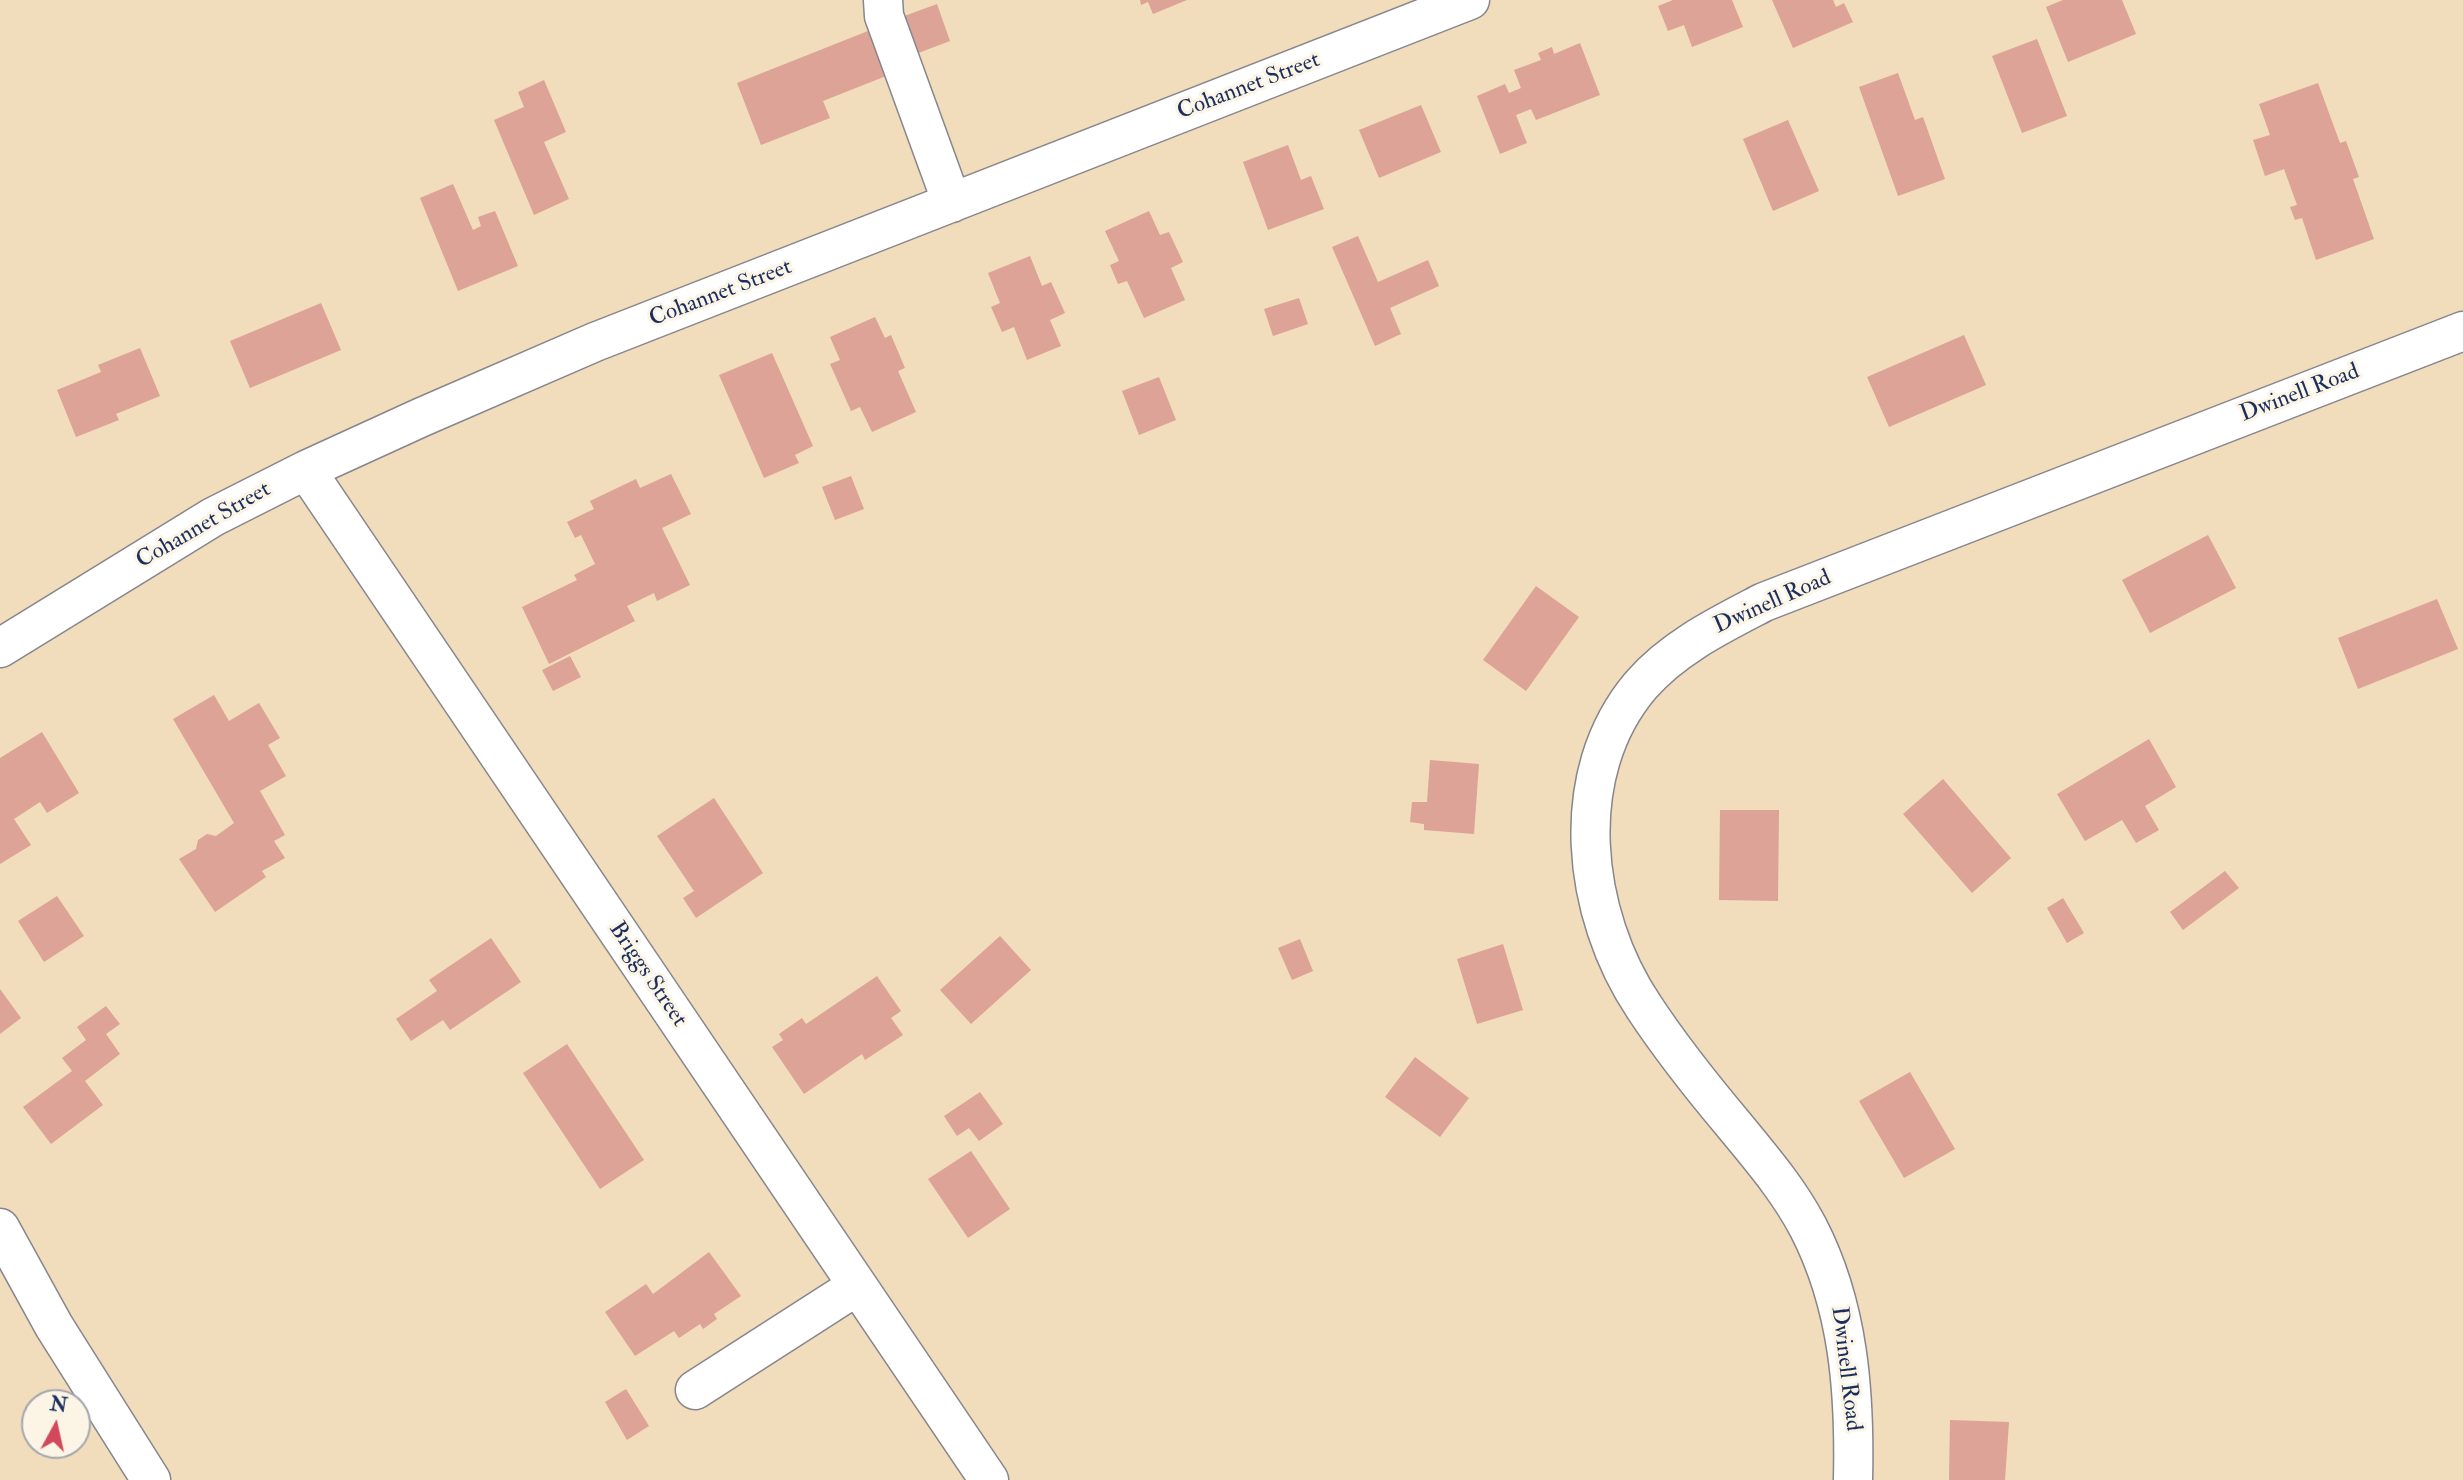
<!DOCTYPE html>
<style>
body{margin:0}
#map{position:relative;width:2463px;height:1480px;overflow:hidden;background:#f1dcbb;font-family:"IM FELL Double Pica",serif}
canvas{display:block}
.north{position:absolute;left:21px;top:1389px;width:70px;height:70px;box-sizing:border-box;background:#fcf5e5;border:2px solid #a2a6af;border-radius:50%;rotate:8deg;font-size:19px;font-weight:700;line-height:28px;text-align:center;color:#1b2f5e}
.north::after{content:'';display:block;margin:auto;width:24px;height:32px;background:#d1495b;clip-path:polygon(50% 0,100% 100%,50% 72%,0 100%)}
</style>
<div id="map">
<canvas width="2463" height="1480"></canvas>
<div class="north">N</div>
</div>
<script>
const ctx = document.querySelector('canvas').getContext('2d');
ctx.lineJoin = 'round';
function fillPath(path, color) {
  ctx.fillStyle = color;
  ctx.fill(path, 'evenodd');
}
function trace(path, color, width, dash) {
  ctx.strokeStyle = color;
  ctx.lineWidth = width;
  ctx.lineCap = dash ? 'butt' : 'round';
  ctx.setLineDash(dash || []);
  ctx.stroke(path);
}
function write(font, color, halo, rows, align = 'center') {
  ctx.font = font + ' "IM FELL Double Pica",serif';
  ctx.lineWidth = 6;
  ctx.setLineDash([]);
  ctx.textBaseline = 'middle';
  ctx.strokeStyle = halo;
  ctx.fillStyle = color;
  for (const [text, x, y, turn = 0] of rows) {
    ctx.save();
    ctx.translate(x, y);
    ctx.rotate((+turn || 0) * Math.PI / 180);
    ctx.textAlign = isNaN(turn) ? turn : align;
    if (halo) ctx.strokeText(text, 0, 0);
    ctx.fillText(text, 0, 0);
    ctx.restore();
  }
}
const building = new Path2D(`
 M1140 0H1187L1153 14 1148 2 1141 5Z
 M1673 0H1732L1743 27 1692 47 1684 25 1668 31 1658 6Z
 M1772 0H1833L1836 7 1844 3 1853 22 1793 48Z
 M2063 0H2122L2136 34 2068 62 2046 7Z
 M937 4 950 41 913 55 899 18Z
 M868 31 886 76 823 101 830 118 761 145 737 83Z
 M2037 39 2067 116 2022 133 1992 56Z
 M1580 43 1600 95 1536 120 1531 109 1516 115 1527 143 1500 154 1477 96 1505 84 1509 93 1521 88 1514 70 1541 60 1538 53 1552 47 1554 54Z
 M1898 73 1915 120 1923 117 1945 179 1898 196 1859 87Z
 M544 80 566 132 544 142 569 199 534 215 494 120 524 107 518 92Z
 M2318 83 2340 143 2346 141 2359 177 2353 179 2374 239 2316 260 2302 218 2295 220 2290 207 2297 205 2284 169 2265 176 2253 140 2270 135 2259 104Z
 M1421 105 1441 152 1379 178 1359 130Z
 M1788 120 1819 191 1773 211 1743 139Z
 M1288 145 1301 180 1311 176 1324 209 1268 230 1243 162Z
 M453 184 473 230 481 226 478 217 495 211 518 266 458 291 420 198Z
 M1149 211 1160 235 1169 232 1183 262 1171 268 1185 300 1144 318 1127 281 1118 284 1110 265 1119 261 1105 231Z
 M1358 236 1378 282 1428 260 1439 286 1390 308 1401 334 1375 346 1332 247Z
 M1030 256 1042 286 1051 282 1065 313 1050 320 1061 346 1027 360 1014 327 1002 332 991 307 1000 303 988 273Z
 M1299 298 1308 324 1273 336 1264 309Z
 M321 303 341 350 250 388 230 341Z
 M875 317 885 338 891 335 905 368 898 371 916 412 872 432 860 407 851 411 830 364 840 360 830 337Z
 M1964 335 1986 385 1889 427 1867 377Z
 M140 348 160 396 116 414 119 420 76 437 57 390 101 372 98 365Z
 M772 353 813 446 795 455 799 463 764 478 719 375Z
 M1159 377 1176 420 1139 435 1122 391Z
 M671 474 691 514 662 528 690 585 657 601 654 593 627 606 635 621 549 664 522 607 577 580 574 575 595 564 581 535 575 538 567 522 594 509 590 501 636 479 640 488Z
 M851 476 864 509 835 520 822 487Z
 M2208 535 2236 588 2150 633 2122 580Z
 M1536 586 1579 617 1526 691 1483 660Z
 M2437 599 2458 649 2358 689 2338 638Z
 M570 656 581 677 553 691 542 670Z
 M214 695 229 721 259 703 280 738 268 745 286 776 260 791 285 835 274 841 285 858 262 871 266 877 215 912 179 859 196 849 198 840 207 834 216 836 234 823 173 719Z
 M42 732 79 793 47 813 40 802 14 819 31 845 0 864V758Z
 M2149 739 2176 787 2145 806 2159 830 2136 843 2122 820 2085 841 2057 794Z
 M1430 760 1479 764 1474 834 1424 830V824L1410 822 1412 802H1427Z
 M1943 779 2011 858 1972 893 1903 814Z
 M714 798 763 873 696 918 683 898 694 891 657 836Z
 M1720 810H1779L1778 901 1719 900Z
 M2225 871 2239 888 2183 930 2170 912Z
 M57 896 84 936 44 962 18 921Z
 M2063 898 2084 933 2067 943 2047 908Z
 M1000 936 1031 970 971 1024 940 990Z
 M491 938 521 982 450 1030 443 1020 411 1041 396 1019 437 991 429 980Z
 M1300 939 1313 971 1292 980 1278 948Z
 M1503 944 1523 1010 1477 1024 1457 959Z
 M877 976 901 1011 891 1018 903 1035 865 1060 862 1054 804 1094 772 1047 783 1040 779 1034 802 1018 806 1024Z
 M0 989 21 1018 0 1034Z
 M106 1006 120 1024 106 1034 120 1054 85 1081 103 1105 51 1144 23 1107 72 1071 62 1058 86 1040 77 1027Z
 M567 1044 644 1160 600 1189 523 1073Z
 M1415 1057 1469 1098 1440 1137 1385 1097Z
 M1910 1072 1955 1149 1904 1178 1859 1101Z
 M980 1092 1003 1124 979 1141 969 1128 957 1136 944 1116Z
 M971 1151 1010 1209 968 1238 928 1179Z
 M709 1252 741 1296 714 1314 717 1319 703 1329 700 1324 679 1338 674 1331 635 1356 605 1312 646 1284 653 1294Z
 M626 1389 649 1426 627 1440 605 1402Z
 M1950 1420 2009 1422 2005 1480H1949Z`);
const minor = new Path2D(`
 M883 0 884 16 952 203
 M306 470 989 1480
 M0 648 213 517 306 470 422 417 595 342 1470 0
 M0 1228 54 1326 151 1480
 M695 1390 857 1286
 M1853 1480C1855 1393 1849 1306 1808 1227 1788 1189 1761 1158 1734 1125 1702 1087 1671 1048 1644 1007 1582 915 1565 774 1641 685 1674 647 1720 625 1764 602L2463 331`);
const streetNames = [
 ["Cohannet Street",1249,87,-21],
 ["Cohannet Street",721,294,-21],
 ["Dwinell Road",2300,394,-21],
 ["Cohannet Street",204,526,-30],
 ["Dwinell Road",1773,603,-24],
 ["Briggs Street",647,975,56],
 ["Dwinell Road",1845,1369,83]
];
fillPath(building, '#dca396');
trace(minor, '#86868c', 41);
trace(minor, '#fff', 38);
write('23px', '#1b2f5e', '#fcf5e5', streetNames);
</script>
